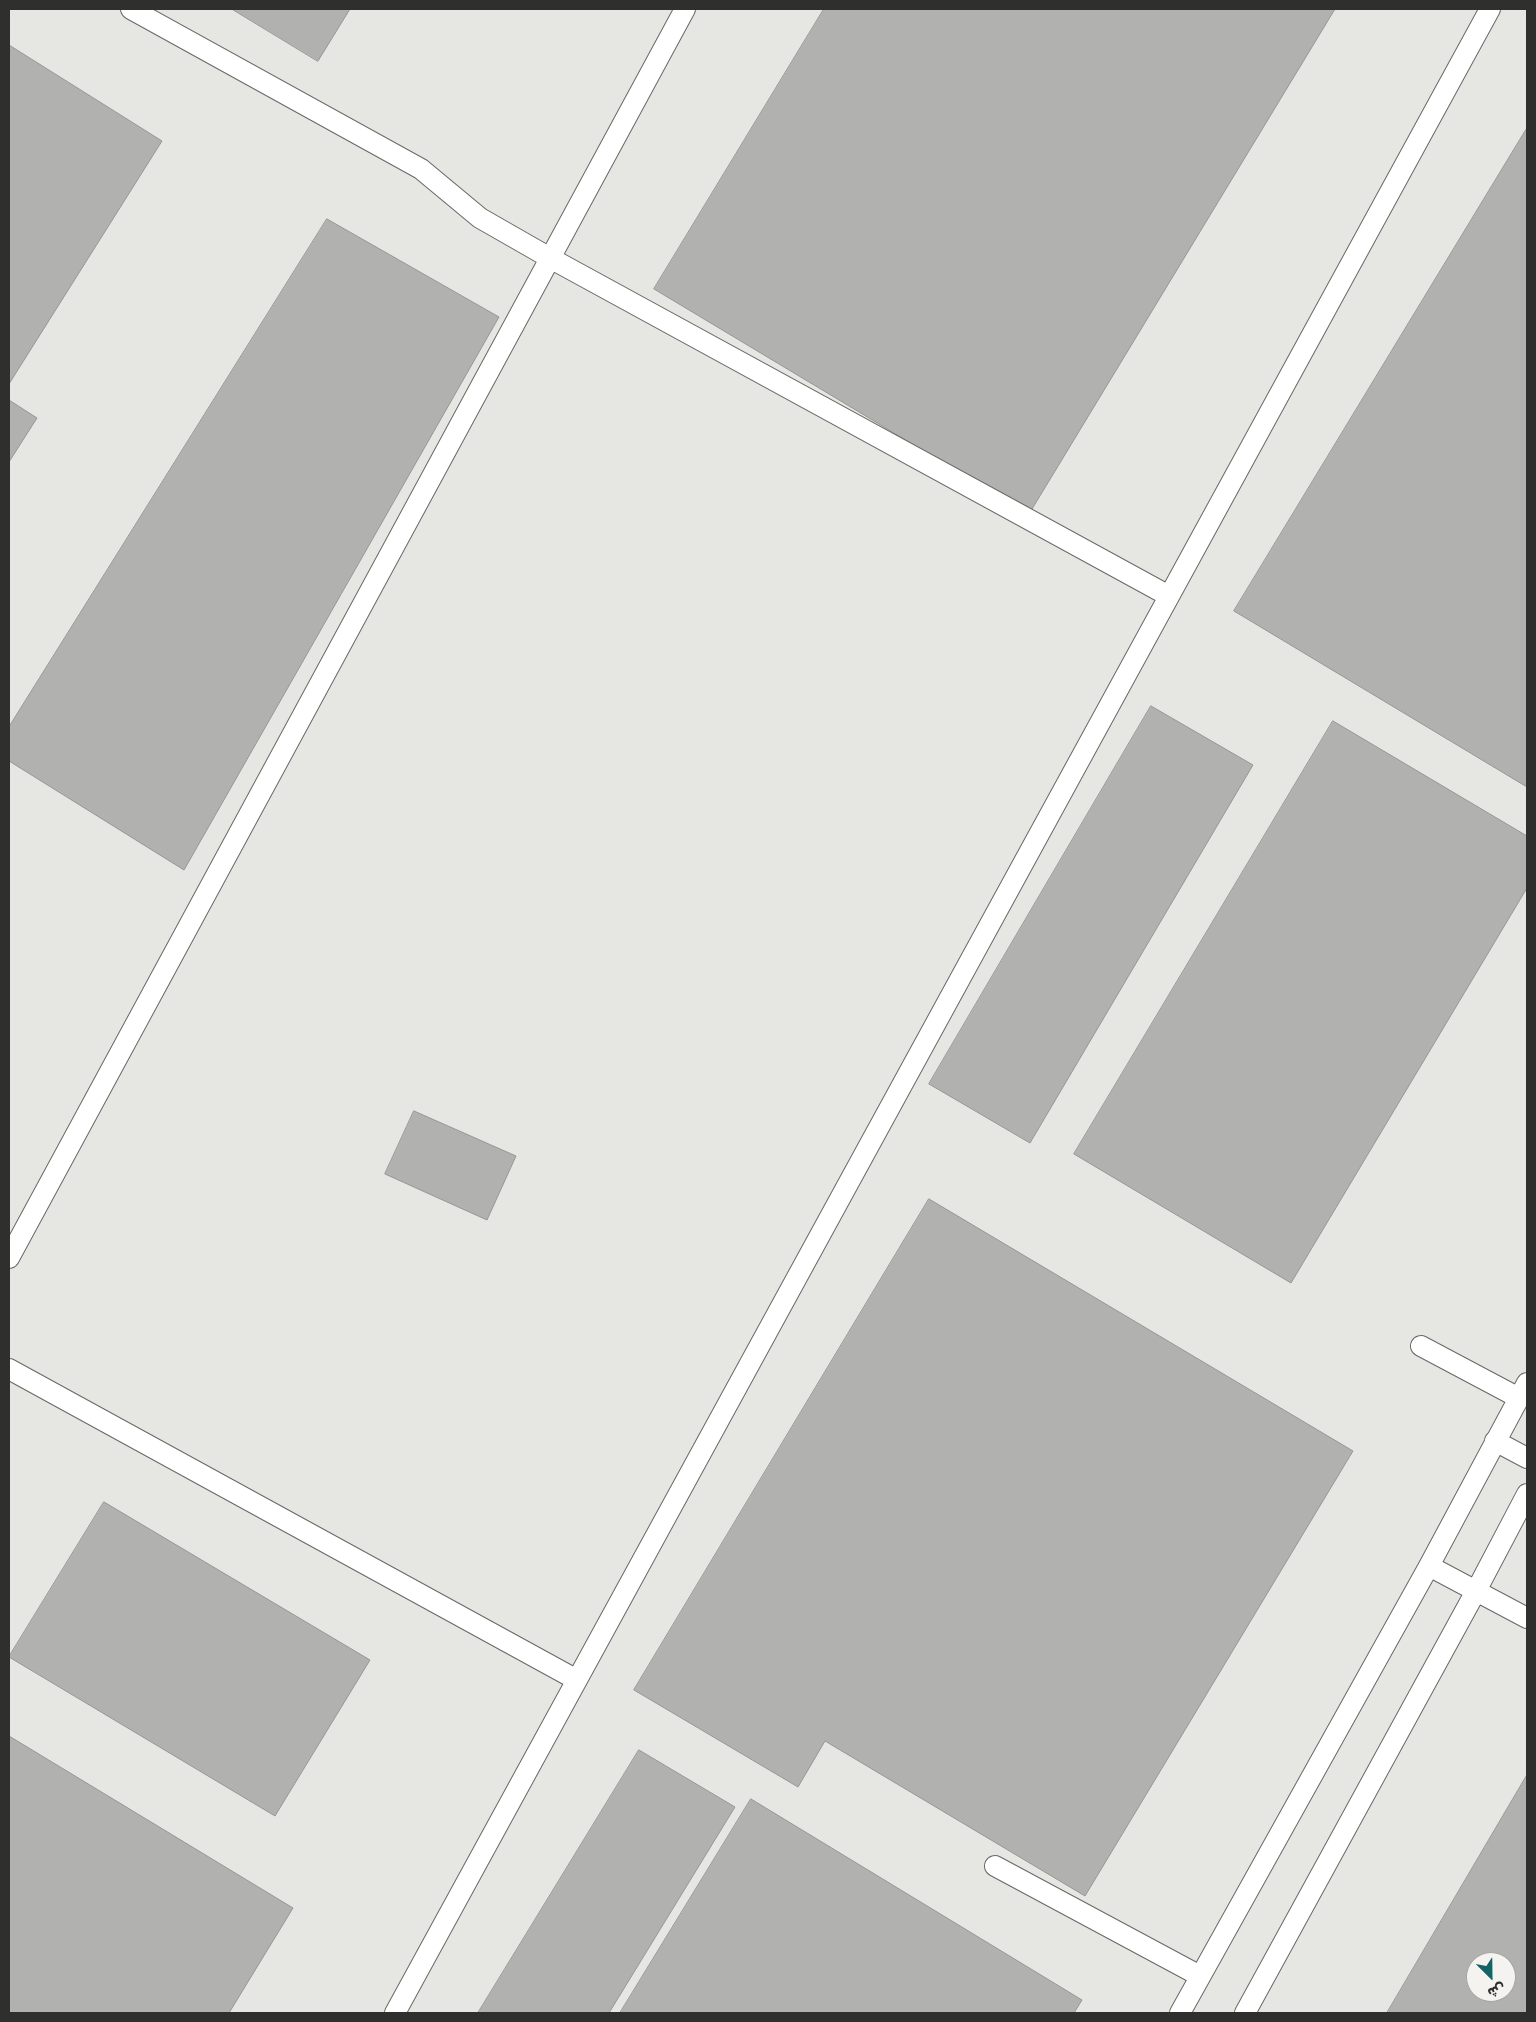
<!DOCTYPE html>
<meta charset="utf-8">
<style>
body{margin:0}
#map{position:relative;width:1536px;height:2022px;overflow:hidden;background:#e6e6e3;font-family:Rubik,"Noto Naskh Arabic",sans-serif}
canvas{display:block}
.frame{position:absolute;inset:0;border:10px solid #2f2f2e;pointer-events:none}
.north{position:absolute;left:1466px;top:1952px;width:50px;height:50px;box-sizing:border-box;background:#f4f3f0;border:1px solid #a5a5a2;border-radius:50%;rotate:157deg;font-size:14px;font-weight:700;line-height:20px;text-align:center;color:#2f2f2e}
.north::after{content:'';display:block;margin:auto;width:18px;height:22px;background:#146465;clip-path:polygon(50% 0,100% 100%,50% 72%,0 100%)}
</style>
<div id="map">
<canvas width="1536" height="2022"></canvas>
<div class="frame"></div>
<div class="north">ش</div>
</div>
<script>
const ctx = document.querySelector('canvas').getContext('2d');
ctx.lineJoin = 'round';
function fillPath(path, color) {
  ctx.fillStyle = color;
  ctx.fill(path, 'evenodd');
}
function trace(path, color, width, dash) {
  ctx.strokeStyle = color;
  ctx.lineWidth = width;
  ctx.lineCap = dash ? 'butt' : 'round';
  ctx.setLineDash(dash || []);
  ctx.stroke(path);
}
const building = new Path2D(`
 M232 9H350L318 61Z
 M824 9H1335L1029 514 654 289Z
 M9 45 162 141 9 384Z
 M1527 128V787L1234 611Z
 M327 219 499 317 184 870 9 761V727Z
 M9 400 37 418 9 462Z
 M1151 706 1253 765 1030 1143 929 1084Z
 M1333 721 1527 836V888L1291 1283 1074 1154Z
 M414 1111 516 1156 487 1220 385 1174Z
 M929 1199 1353 1451 1085 1896 825 1741 798 1787 634 1690Z
 M104 1502 370 1660 275 1816 9 1657Z
 M9 1736 293 1908 229 2013H9Z
 M639 1750 735 1807 609 2013H478Z
 M1527 1775V2013H1387ZM1476 1962H1506V1992H1476Z
 M751 1799 1082 2000 1074 2013H620Z`);
const lane = new Path2D(`
 M131 9 421 169 480 218 550 258 1169 596
 M9 1258 685 9
 M1421 1346 1519 1398
 M9 1369 577 1680
 M1495 1441 1527 1458
 M1429 1566 1527 1618
 M995 1866 1200 1976
 M395 2013 1490 9
 M1180 2013 1429 1566 1527 1383
 M1245 2013 1476 1591 1527 1494`);
fillPath(building, '#b1b2af');
trace(building, '#969794', 1);
trace(lane, '#686865', 22);
trace(lane, '#fff', 20);
</script>
